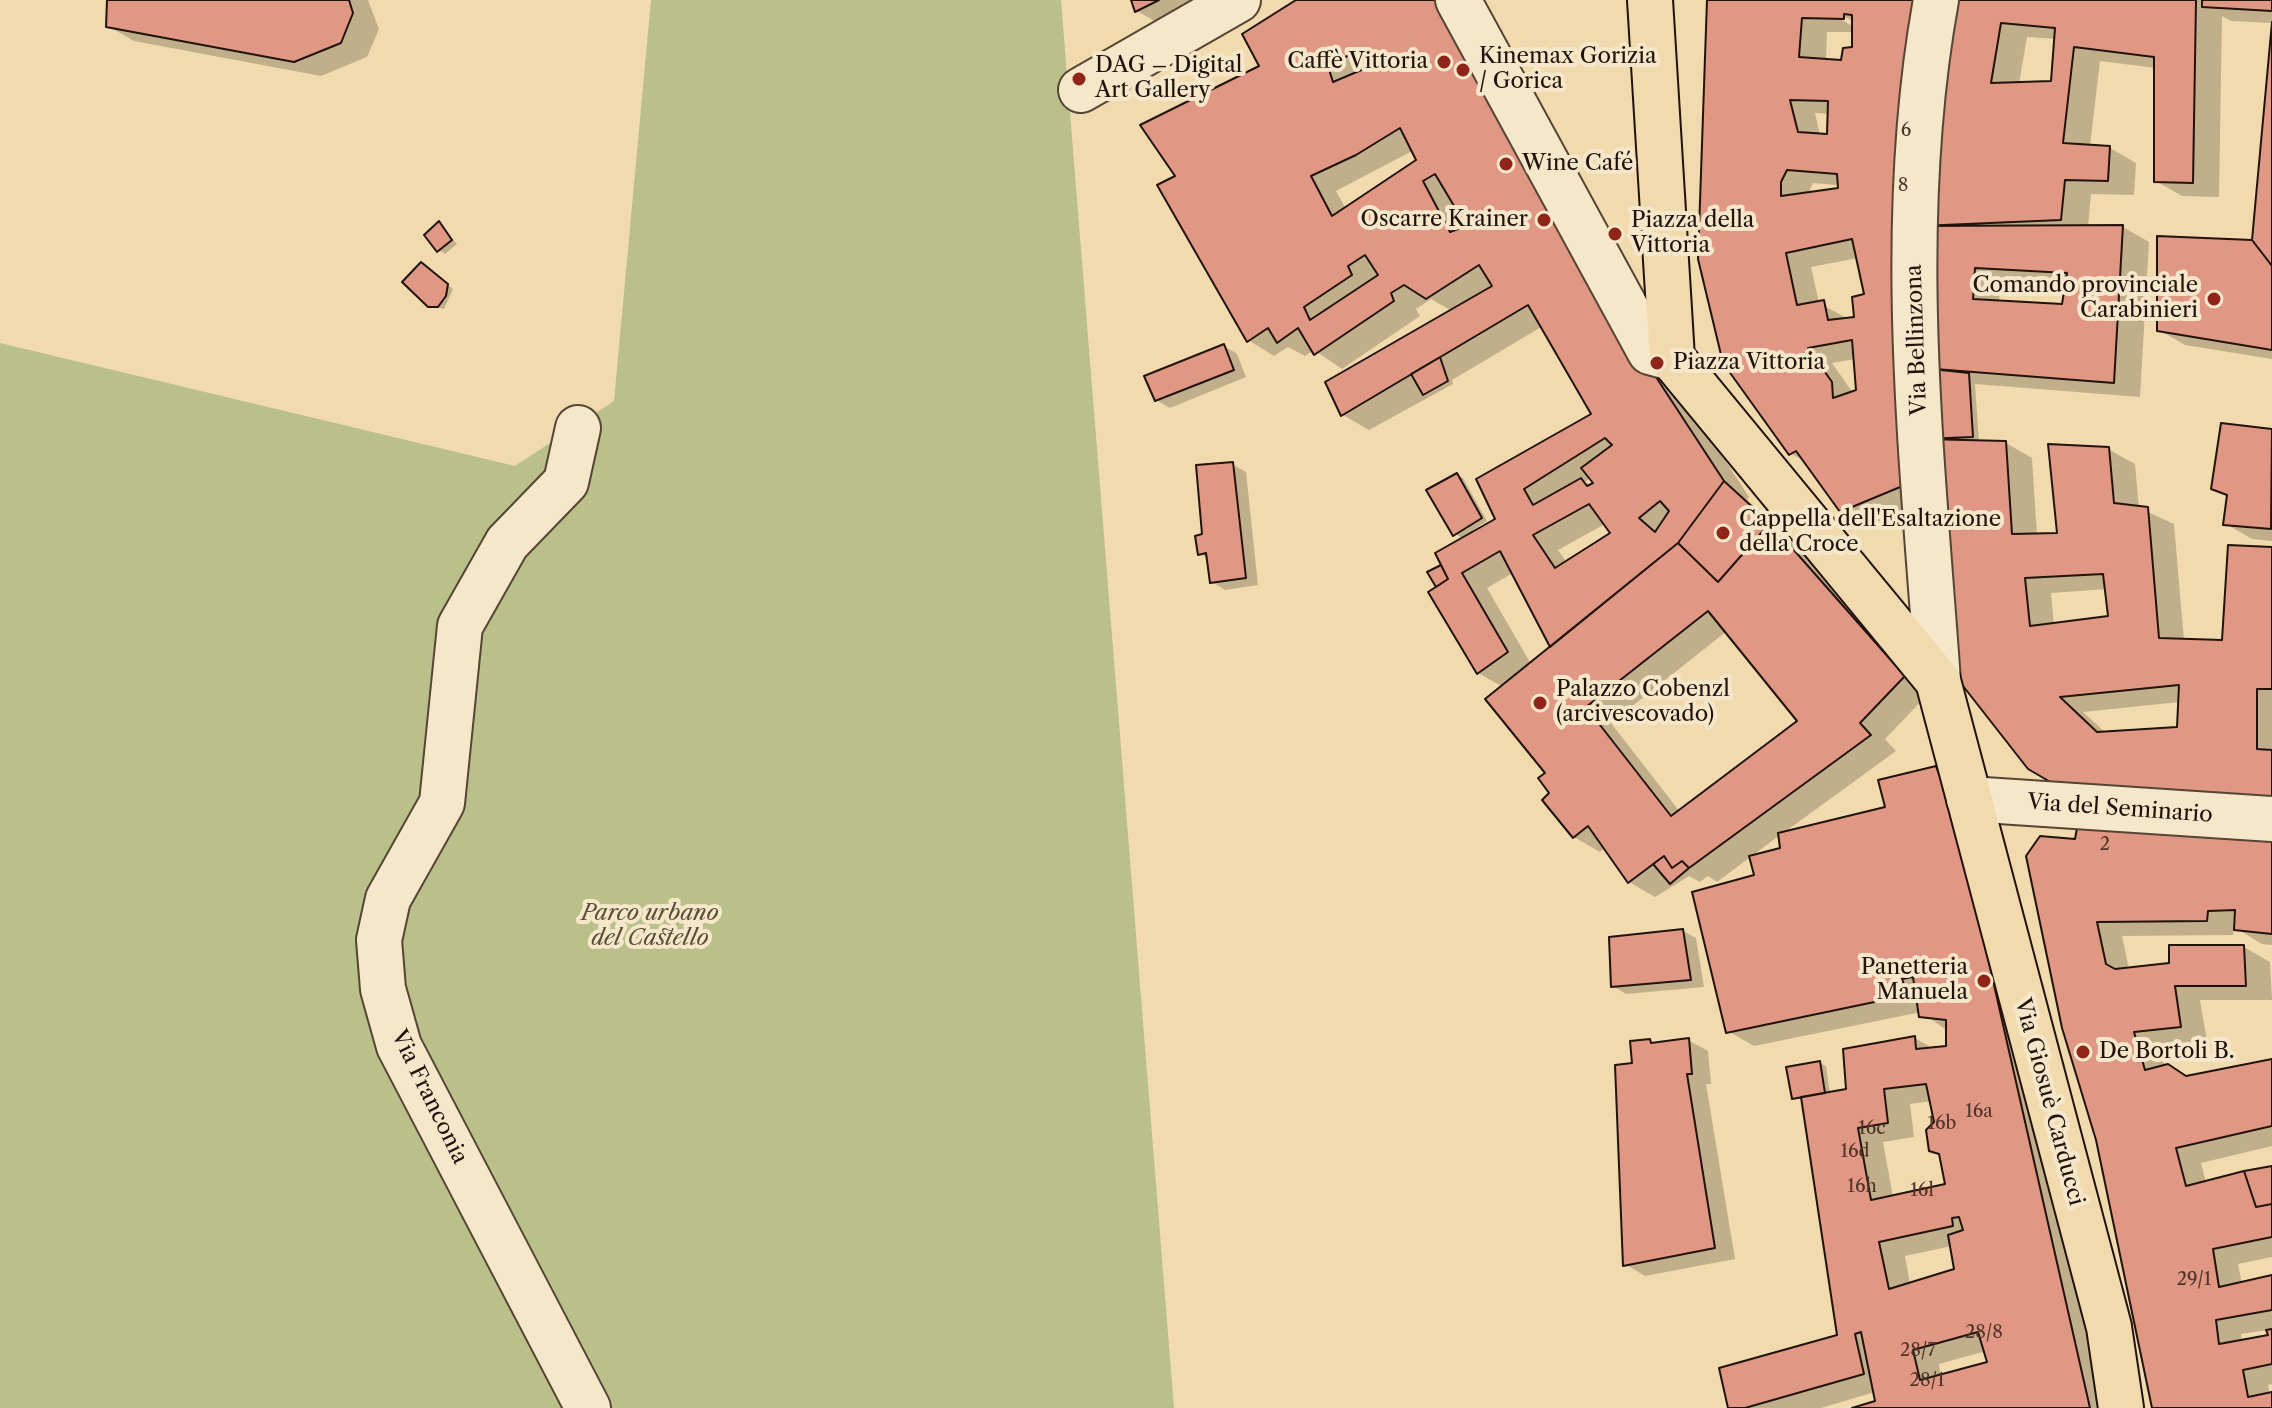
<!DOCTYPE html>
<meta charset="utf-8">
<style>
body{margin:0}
canvas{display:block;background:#f1daae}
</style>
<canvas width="2272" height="1408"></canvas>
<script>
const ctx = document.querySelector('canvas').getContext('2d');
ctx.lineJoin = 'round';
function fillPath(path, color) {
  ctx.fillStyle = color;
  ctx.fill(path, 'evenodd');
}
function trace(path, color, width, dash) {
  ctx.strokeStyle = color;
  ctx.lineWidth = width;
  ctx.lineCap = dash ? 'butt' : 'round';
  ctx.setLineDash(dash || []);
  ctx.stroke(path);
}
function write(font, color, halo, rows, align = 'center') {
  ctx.font = font + ' "Libre Caslon Text",serif';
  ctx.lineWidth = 8;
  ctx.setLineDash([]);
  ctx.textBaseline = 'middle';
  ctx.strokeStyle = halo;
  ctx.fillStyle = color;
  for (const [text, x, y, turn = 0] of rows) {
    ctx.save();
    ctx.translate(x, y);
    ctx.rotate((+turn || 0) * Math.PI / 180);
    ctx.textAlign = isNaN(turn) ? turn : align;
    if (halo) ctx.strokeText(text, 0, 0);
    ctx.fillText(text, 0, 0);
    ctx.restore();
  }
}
const green = new Path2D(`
 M651 0H1061L1174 1408H0V343L515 466 614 401Z`);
const shadow = new Path2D(`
 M109 0H368L379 29 367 57 321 76 134 41 108 26Z
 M1133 0H1214L1163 26 1137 11Z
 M1299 0H1461L1682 394 1749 497 1747 500 1796 541 1930 692 1885 739 1896 751 1782 834 1888 809 1935 768 1962 783 2113 1408H1858L1877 1402 1875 1392 1821 1408H1730L1839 1336 1803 1100 1794 1097 1819 1063 1826 1066 1830 1094 1848 1090 1915 1038 1934 1049 1948 1047V1031L1921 1012 1754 1046 1728 1031 1757 876 1782 850 1780 835 1717 882 1708 876 1700 882 1689 876 1655 897 1629 882 1605 847 1600 852 1574 837 1552 793 1548 774 1503 687 1478 673 1439 587 1443 566 1464 539 1455 534 1457 475 1463 478 1487 521 1473 530 1475 533 1498 520 1479 480 1594 415 1543 326 1452 380 1453 384 1369 430 1343 415 1452 311 1431 299 1416 309 1420 316 1342 369 1314 350 1305 356 1288 347 1274 356 1248 340 1178 177 1262 67ZM1414 150 1419 160 1346 209 1336 191ZM1462 215 1469 226 1465 228 1459 217ZM1591 478 1596 483 1592 486 1585 482ZM1605 524 1612 534 1567 563 1558 550ZM1513 573 1552 647 1531 664 1487 588ZM1727 631 1800 722 1680 812 1611 723ZM1932 1101 1936 1123 1931 1149 1941 1155 1947 1185 1893 1197 1883 1142 1914 1137 1910 1104ZM1952 1246 1957 1270 1910 1284 1905 1256ZM1986 1351 1989 1364 1941 1377 1939 1364Z
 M1709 0H2272V23L2231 21 2222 16 2219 197 2182 196 2156 181V68L2100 61 2090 146 2110 148 2136 163 2134 195 2091 194 2088 227H2123L2149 242 2140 397 1975 384 1979 442 2006 443 2032 458 2037 535H2059L2108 449 2135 464 2139 508 2174 524 2184 641 2223 642 2272 549V820L2106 812 1929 500 1868 526 1841 511 1806 462 1790 453ZM1837 12 1854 22V27L1835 16ZM1827 32H1854V49L1843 62 1826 61ZM2027 37 2056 39 2053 83 2019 84ZM1815 113 1830 114 1829 136 1820 135ZM1813 183 1848 186 1808 194ZM1858 258 1866 296 1857 319 1850 320 1819 303 1811 267ZM2001 282 2067 285 2064 306 1999 302ZM1856 359 1858 391 1853 393 1832 363ZM2107 589 2110 617 2054 625 2051 593ZM2180 702 2179 729 2106 733 2083 712Z
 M2272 44V359L2185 345 2159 330 2254 242Z
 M439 223 457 244 445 254 439 250Z
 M428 268 453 289 444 309 429 306Z
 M1224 346 1237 354 1246 377 1170 408 1156 400Z
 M2223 425 2272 431V541L2252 539 2226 524 2229 496 2213 488Z
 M1232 464 1246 472 1258 585 1225 590 1212 582 1209 559 1199 553Z
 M2077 841 2272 842V945L2262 944 2234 927 2233 935 2122 936 2129 969 2170 965 2244 947 2270 962 2272 1000H2200L2207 1041 2159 1046 2165 1067 2188 1077 2272 1061V1146L2201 1163 2206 1183 2272 1168V1257L2238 1264 2242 1284 2272 1276V1384L2268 1385 2272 1408H2154ZM2268 1330 2270 1337 2242 1342 2241 1334Z
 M1683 931 1696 938 1704 987 1626 994 1613 986Z
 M1688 1040 1708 1051 1711 1084H1706L1735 1259 1645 1276 1625 1264 1634 1064 1650 1041 1655 1044Z`);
const building = new Path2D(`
 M107 0H349L353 13 341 43 294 62 106 27Z
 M1131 0H1159L1135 12Z
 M1296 0H1445L1656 377 1724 481 1678 543 1550 647 1500 551 1462 573 1508 652 1477 674 1428 592 1448 579 1435 553 1495 519 1476 479 1591 414 1528 305 1341 416 1325 382 1492 286 1479 265 1426 299 1404 285 1391 293 1394 301 1314 355 1298 328 1277 343 1268 328 1247 342 1157 185 1175 176 1140 125 1259 66 1242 34ZM1359 50 1366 68 1333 82 1328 66ZM1400 128 1416 160 1332 216 1311 176 1356 155ZM1435 174 1466 226 1450 232 1423 181ZM1365 255 1378 275 1310 320 1304 307 1352 275 1348 266ZM1605 438 1612 445 1581 468 1593 483 1587 486 1581 478 1533 505 1524 489ZM1660 501 1669 511 1655 532 1639 518ZM1589 504 1610 533 1555 568 1533 535Z
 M1707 0H1917V480L1840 512 1796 451 1789 455 1723 363 1698 259ZM1844 14 1852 15V47L1843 48 1841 60 1799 57 1802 18 1844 19ZM1790 100 1828 101 1827 134 1798 132ZM1787 170 1837 174 1838 188 1781 196V182ZM1852 239 1864 294 1852 297 1854 317 1828 320 1824 300 1797 305 1786 253ZM1852 340 1856 390 1833 398 1832 382 1808 348Z
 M1953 0H2196L2193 183 2154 182V57L2074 47 2063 143 2110 146 2108 181 2065 180 2061 220 1920 226ZM2001 23 2055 28 2051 81 1991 83Z
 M2202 0H2272V11L2202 7Z
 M2272 22V266L2252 240Z
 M439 221 452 240 437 252 424 235Z
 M2123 225 2114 383 1922 368 1920 226ZM1975 268 2067 273 2062 304 1973 299Z
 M2157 236 2252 240 2272 266V350L2157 331Z
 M421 262 448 284 446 296 438 307H428L402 282Z
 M1224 344 1234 370 1155 401 1144 376Z
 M1440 357 1448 381 1423 395 1411 374Z
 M1922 368 1969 373 1973 437 1924 439Z
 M2221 423 2272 429 2271 529 2223 525 2227 495 2211 489Z
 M1924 439 2006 441 2012 534 2057 533 2048 444 2109 447 2114 503 2148 507 2159 638 2222 640 2228 545 2272 547V689H2257V749L2272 750V807L2078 798 2028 769 1956 677ZM2103 574 2108 616 2030 626 2025 578ZM2179 685 2177 727 2097 732 2060 697Z
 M1233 462 1246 578 1210 583 1206 553 1198 555 1195 536 1202 534 1196 465Z
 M1457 473 1482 518 1453 536 1426 490Z
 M1724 481 1770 523 1718 582 1678 543Z
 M1770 523 1905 676 1860 723 1871 735 1689 868 1682 861 1672 868 1664 856 1628 883 1588 826 1573 838 1542 800 1549 793 1538 778 1545 773 1485 699 1678 543 1718 582ZM1708 611 1797 721 1671 816 1586 707Z
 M1441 565 1448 579 1436 587 1427 572Z
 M1936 766 1958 826 2090 1408H1852L1875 1401 1861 1332 1855 1334 1864 1374 1745 1408H1728L1719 1368 1837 1335 1801 1097 1846 1089 1843 1049 1915 1036 1916 1049 1946 1046V1020L1919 1017 1913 977 1902 979 1908 995 1726 1033 1692 892 1754 875 1749 856 1780 848 1778 833 1885 807 1878 780ZM1926 1084 1934 1122 1926 1130 1929 1151 1939 1154 1945 1184 1871 1200 1858 1128 1888 1123 1884 1089ZM1959 1217 1963 1230 1948 1235 1954 1269 1889 1289 1879 1242 1953 1226 1952 1218ZM1978 1332 1987 1362 1920 1380 1913 1350Z
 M2077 828 2272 840V934L2234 930 2235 910 2208 911 2207 921 2097 922 2106 964 2115 969 2169 963V945H2244L2246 986H2175L2181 1027 2134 1032 2145 1070 2168 1064 2186 1076 2272 1059V1126L2176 1148 2186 1186 2244 1171 2256 1207 2272 1204V1237L2213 1249 2219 1287 2272 1275V1310L2216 1320 2219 1344 2268 1335 2266 1330 2272 1329V1364L2243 1370 2248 1397 2272 1392V1408H2152L2096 1140 2062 1028 2026 856 2040 836 2075 839Z
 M1664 856 1672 868 1682 861 1689 868 1670 884 1653 864Z
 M1683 929 1691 980 1611 987 1609 937Z
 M1689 1038 1692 1074H1687L1715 1248 1623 1266 1615 1065 1632 1063 1630 1041 1650 1039 1651 1043Z
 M1820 1061 1825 1093 1792 1099 1786 1067Z
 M2272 1166V1204L2256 1207 2244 1171Z`);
const minor = new Path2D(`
 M1458 0 1650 352 1672 358
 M1936 0C1895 225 1922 455 1938 681
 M1081 90 1238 0
 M578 428 566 482 507 543 460 626 442 803 388 899 379 940 383 989 399 1046 588 1408
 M1969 799 2272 819`);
const major = new Path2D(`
 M1650 0 1672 358 1938 681 2109 1327 2121 1408`);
const markers = [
 [1444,62,8,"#8f2418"],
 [1463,70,8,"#8f2418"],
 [1079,79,8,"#8f2418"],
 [1506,164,8,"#8f2418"],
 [1544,220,8,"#8f2418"],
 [1615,234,8,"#8f2418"],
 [2214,299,8,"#8f2418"],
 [1657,363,8,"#8f2418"],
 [1723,533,8,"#8f2418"],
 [1540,703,8,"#8f2418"],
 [1984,981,8,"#8f2418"],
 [2083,1052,8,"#8f2418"]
];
const numberNames = [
 ["6",1906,131],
 ["8",1903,186],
 ["2",2105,845],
 ["16a",1979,1112],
 ["16b",1942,1124],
 ["16c",1872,1129],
 ["16d",1855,1152],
 ["16h",1862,1187],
 ["16l",1922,1191],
 ["29/1",2194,1280],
 ["28/8",1984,1333],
 ["28/7",1918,1351],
 ["28/1",1927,1381]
];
const poiNames = [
 ["Kinemax Gorizia",1479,57],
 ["/ Gorica",1479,82],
 ["Caffè Vittoria",1428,62,"right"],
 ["DAG – Digital",1095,66],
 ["Art Gallery",1095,91],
 ["Wine Café",1522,164],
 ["Oscarre Krainer",1528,220,"right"],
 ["Piazza della",1631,221],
 ["Vittoria",1631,246],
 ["Comando provinciale",2198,286,"right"],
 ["Carabinieri",2198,311,"right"],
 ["Piazza Vittoria",1673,363],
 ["Cappella dell'Esaltazione",1739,520],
 ["della Croce",1739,545],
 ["Palazzo Cobenzl",1556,690],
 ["(arcivescovado)",1556,715],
 ["Panetteria",1968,968,"right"],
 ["Manuela",1968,993,"right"],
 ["De Bortoli B.",2099,1052]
];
const streetNames = [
 ["Via Bellinzona",1917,340,-92],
 ["Via del Seminario",2120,809,4],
 ["Via Franconia",429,1097,64],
 ["Via Giosuè Carducci",2049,1102,75]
];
const parkNames = [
 ["Parco urbano",650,914],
 ["del Castello",650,939]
];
fillPath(green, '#bac08a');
fillPath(shadow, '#0003');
fillPath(building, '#e09783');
trace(building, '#21130b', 2);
trace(minor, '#554534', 48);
trace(major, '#21130b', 48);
trace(minor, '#f6e7ca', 44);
trace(major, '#f1daae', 44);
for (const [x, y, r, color] of markers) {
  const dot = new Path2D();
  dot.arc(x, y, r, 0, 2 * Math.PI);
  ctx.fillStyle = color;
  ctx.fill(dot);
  trace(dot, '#f6e7ca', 3);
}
write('18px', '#513429', null, numberNames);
write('22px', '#21130b', '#f6e7ca', poiNames, 'left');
write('22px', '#21130b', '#f6e7ca', streetNames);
write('italic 22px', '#575037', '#f6e7ca', parkNames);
</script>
